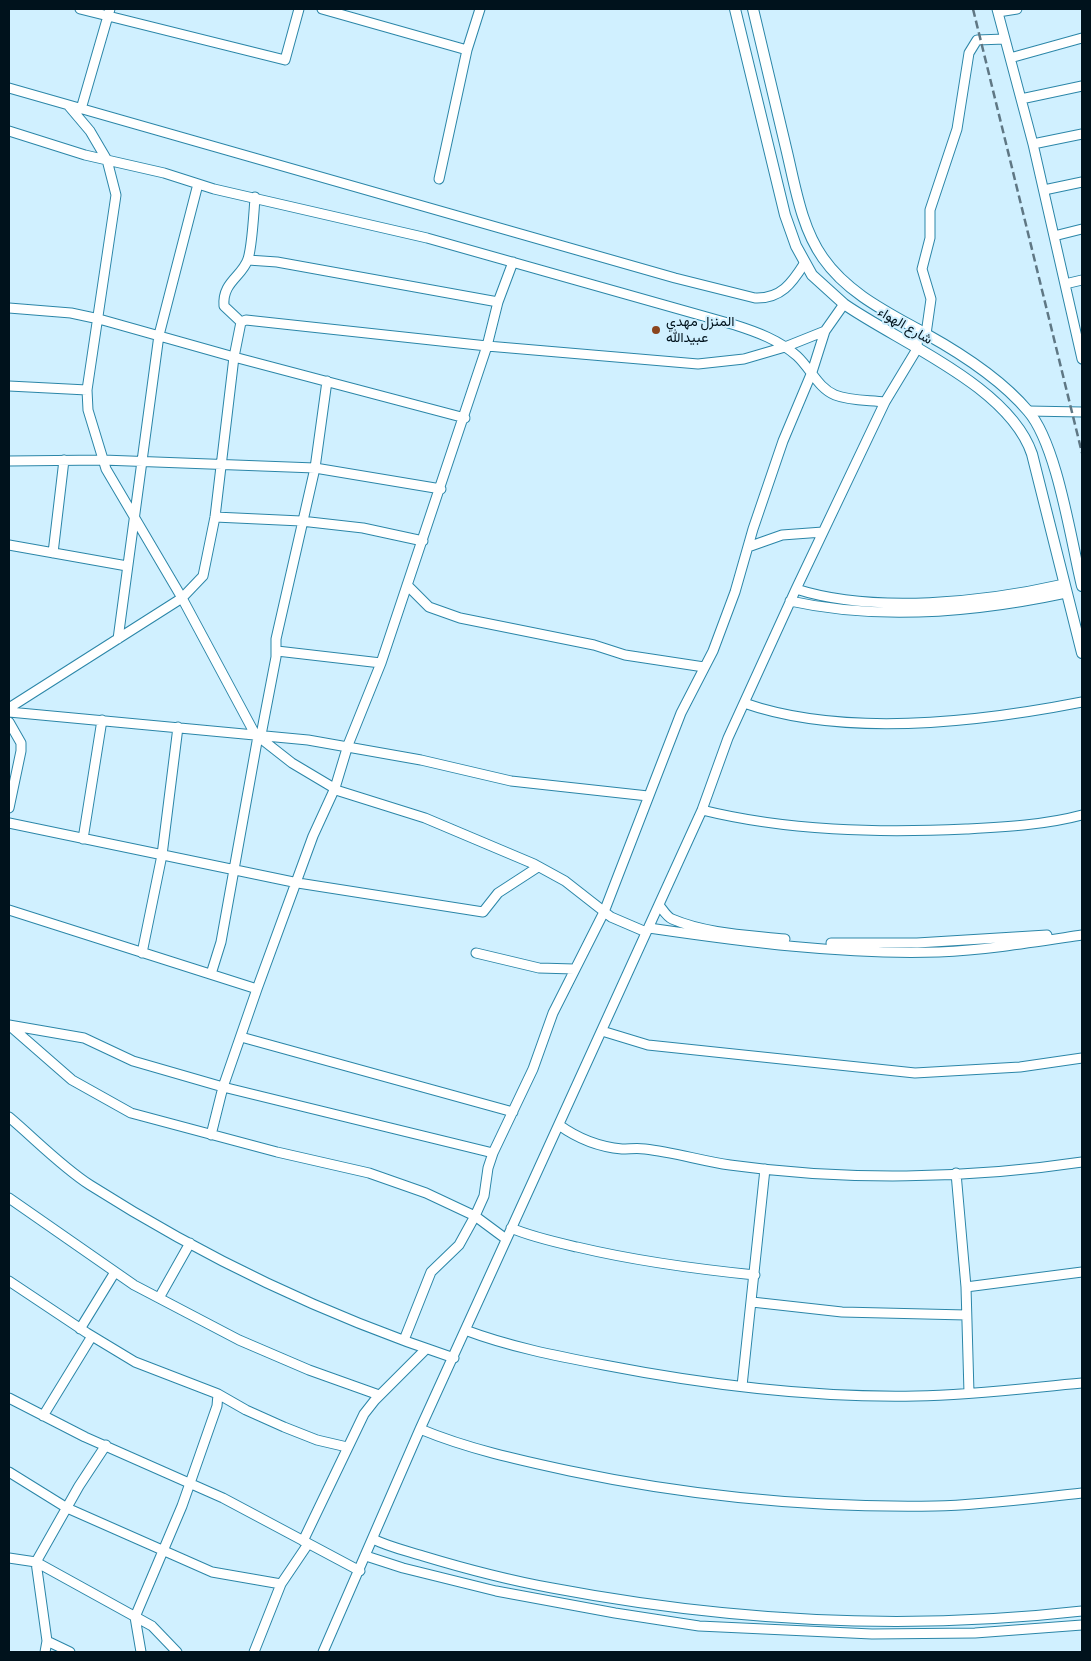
<!DOCTYPE html>
<meta charset="utf-8">
<style>
body{margin:0}
#map{position:relative;width:1091px;height:1661px;overflow:hidden;background:#d0f0ff;font-family:Manrope,sans-serif}
canvas{display:block}
.frame{position:absolute;inset:0;border:10px solid #00121c;pointer-events:none}
</style>
<div id="map">
<canvas width="1091" height="1661"></canvas>
<div class="frame"></div>
</div>
<script>
const ctx = document.querySelector('canvas').getContext('2d');
ctx.lineJoin = 'round';
function trace(path, color, width, dash) {
  ctx.strokeStyle = color;
  ctx.lineWidth = width;
  ctx.lineCap = dash ? 'butt' : 'round';
  ctx.setLineDash(dash || []);
  ctx.stroke(path);
}
function write(font, color, halo, rows, align = 'center') {
  ctx.font = font + ' Manrope,Vazirmatn,sans-serif';
  ctx.lineWidth = 4;
  ctx.setLineDash([]);
  ctx.textBaseline = 'middle';
  ctx.strokeStyle = halo;
  ctx.fillStyle = color;
  for (const [text, x, y, turn = 0] of rows) {
    ctx.save();
    ctx.translate(x, y);
    ctx.rotate((+turn || 0) * Math.PI / 180);
    ctx.textAlign = isNaN(turn) ? turn : align;
    if (halo) ctx.strokeText(text, 0, 0);
    ctx.fillText(text, 0, 0);
    ctx.restore();
  }
}
const minor = new Path2D(`
 M80 9 285 60 299 9
 M322 9 467 50
 M997 9 1033 144 1082 359
 M998 12 1017 9
 M1010 58 1082 38
 M9 88 675 278 755 298C781 299 792 283 804 264
 M1021 99 1082 86
 M68 105 90 131 107 160 116 195 87 390 88 410 106 469 182 598 255 734 292 763 339 791 425 818 534 864 565 881 611 917 646 932
 M81 109 110 9
 M9 131 85 155 164 173 214 189 427 238 735 325C757 332 779 340 797 356 811 369 818 388 835 395 850 401 869 400 885 402
 M1033 144 1082 134
 M439 179 467 50 480 9
 M1044 190 1082 182
 M1054 236 1082 229
 M248 260 277 262 498 302
 M1065 284 1082 280
 M9 308 71 313 99 319 234 357 465 418
 M241 322 224 306C222 282 242 277 248 259 252 246 254 213 255 197
 M926 334 931 299 922 269 930 238V210L957 129 969 53 977 40 1005 39
 M9 386 87 390
 M1028 411 1082 412
 M9 461 103 460 315 468 441 489
 M215 517 301 521 363 528 423 541
 M9 545 127 566
 M748 547 782 535 823 532
 M53 553 64 460
 M407 585 429 607 460 618 594 645 625 655 704 667
 M796 589C874 614 985 602 1064 584
 M790 601C880 621 977 612 1066 593
 M118 639 159 335 198 184
 M277 651 381 663
 M744 703C844 738 980 722 1082 702
 M9 708 182 598 203 576 215 517 234 357 241 322 246 320 487 346 498 302 513 262
 M9 712 308 740 421 760 511 781 648 796
 M9 722 21 743V751L9 808
 M261 735 276 657V639L315 468 327 381
 M702 810C787 831 878 833 966 829 1004 827 1045 825 1082 815
 M9 823 298 883 483 912 498 893 538 867
 M83 839 102 720
 M659 905C663 910 667 917 672 919 707 934 749 935 785 939
 M9 910 257 989
 M649 928C745 942 842 955 939 952 987 950 1035 942 1082 935
 M831 943H917L1047 935
 M142 953 162 855 178 727
 M476 953 539 968 574 969
 M211 974 221 942 258 736
 M9 1025 72 1080 131 1113 277 1152 369 1173 426 1193 475 1216 506 1239
 M9 1025 84 1038 133 1061 223 1087 493 1153
 M602 1031 648 1045 915 1073 1020 1067 1082 1058
 M241 1037 513 1112
 M9 1117C35 1139 62 1167 90 1185 203 1257 327 1316 454 1358
 M559 1125C577 1138 600 1147 622 1149 630 1149 637 1148 645 1149 673 1152 702 1161 730 1165 844 1181 969 1179 1082 1162
 M211 1135 223 1087 257 989 313 836 335 788 348 745 381 663 487 346 698 364 744 359 785 347 825 331 844 304
 M956 1173 966 1287 969 1393
 M9 1198 134 1285 239 1340 309 1370 379 1395
 M511 1228C532 1237 555 1242 577 1247 636 1261 695 1269 755 1275
 M9 1281 87 1333 135 1362 218 1394 246 1410 284 1427 317 1440 347 1447
 M966 1287 1082 1272
 M159 1298 190 1243
 M752 1302 842 1312 966 1315
 M80 1329 115 1272
 M465 1330C510 1347 557 1356 604 1365 707 1385 812 1398 916 1396 972 1395 1027 1388 1082 1383
 M404 1340 431 1272 459 1245 475 1216 484 1196 488 1168 493 1153 533 1069 553 1013 604 912 681 713 713 651 735 592 753 529 783 441 812 372 825 331
 M742 1386 765 1169
 M9 1398 85 1437 223 1498 360 1571
 M43 1416 92 1336
 M420 1429C468 1449 519 1460 570 1471 689 1496 813 1508 935 1506 984 1505 1034 1498 1082 1493
 M9 1472 67 1508 212 1572 281 1584
 M373 1539C389 1547 407 1551 423 1556 466 1569 508 1580 552 1588 726 1621 906 1631 1082 1611
 M303 1541 364 1414 375 1400 426 1349
 M366 1556 403 1568 496 1591 615 1613 699 1626 872 1634 975 1633 1082 1625
 M9 1558 36 1562 152 1626 177 1652
 M47 1641 70 1652
 M45 1652 47 1641 36 1562 79 1486 106 1445
 M141 1652 135 1617 182 1506 217 1406 218 1394
 M254 1652 281 1584 308 1544
 M323 1652 420 1429 702 810 728 738 796 589 885 402 917 349 918 329`);
const major = new Path2D(`
 M735 9 785 215 796 246 812 275 844 304C900 343 1009 386 1032 454L1082 653
 M753 9C764 55 775 102 786 148 795 185 801 227 823 258 848 294 889 313 926 334 962 354 1001 379 1028 411 1057 444 1071 541 1082 586`);
const rail = new Path2D(`
 M973 9 1082 453`);
const markers = [
 [656,330,5,"#8b451e"]
];
const poiNames = [
 ["المنزل مهدي",666,322],
 ["عبيدالله",666,338]
];
const streetNames = [
 ["شارع الهواء",905,326,30]
];
trace(minor, '#2b86a8', 11);
trace(major, '#2b86a8', 12);
trace(minor, '#fff', 9);
trace(major, '#fff', 10);
trace(rail, '#5f7784', 2.5, [8, 4]);
for (const [x, y, r, color] of markers) {
  const dot = new Path2D();
  dot.arc(x, y, r, 0, 2 * Math.PI);
  ctx.fillStyle = color;
  ctx.fill(dot);
  trace(dot, '#d0f0ff', 2);
}
write('14px', '#00121c', '#d0f0ff', poiNames, 'left');
write('14px', '#00121c', '#d0f0ff', streetNames);
</script>
